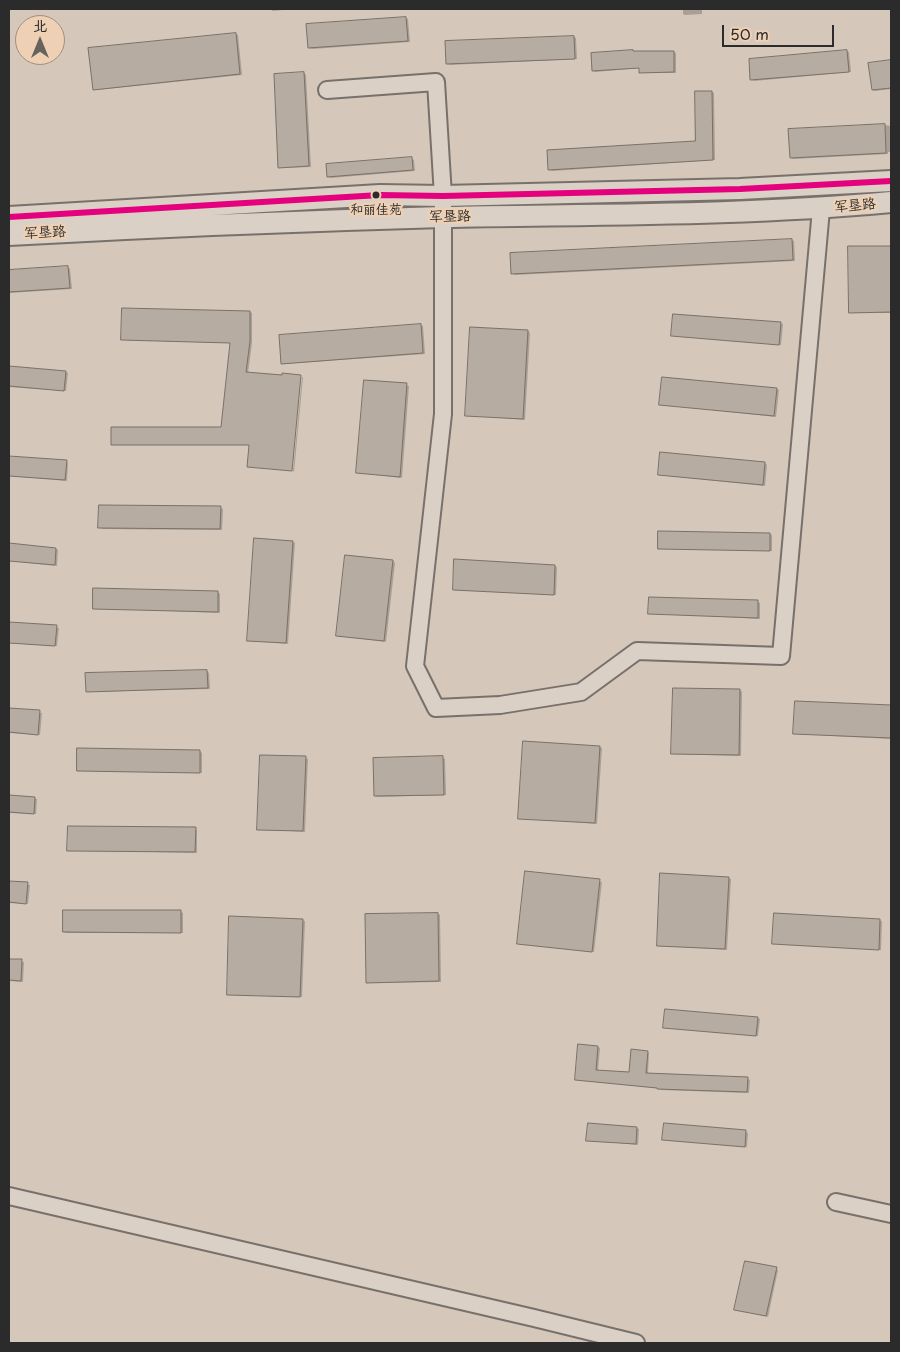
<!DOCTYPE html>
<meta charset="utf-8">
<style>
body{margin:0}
#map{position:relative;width:900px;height:1352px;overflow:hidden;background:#d5c7b9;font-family:"Playpen Sans","LXGW WenKai TC",sans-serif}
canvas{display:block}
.frame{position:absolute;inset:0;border:10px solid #2b2b2b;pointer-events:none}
.north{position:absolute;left:15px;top:15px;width:50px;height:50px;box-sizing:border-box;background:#eed0b4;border:1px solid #a08e7d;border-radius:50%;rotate:0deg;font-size:14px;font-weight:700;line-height:20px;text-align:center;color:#2b2b2b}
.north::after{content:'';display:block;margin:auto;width:18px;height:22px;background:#66625d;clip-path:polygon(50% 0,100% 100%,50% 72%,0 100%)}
.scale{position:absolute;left:722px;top:25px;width:112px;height:22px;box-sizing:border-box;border:2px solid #2b2b2b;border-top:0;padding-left:6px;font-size:15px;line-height:18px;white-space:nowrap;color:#2b2b2b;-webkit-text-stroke:4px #eed0b4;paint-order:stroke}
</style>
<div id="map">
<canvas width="900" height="1352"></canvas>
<div class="frame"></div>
<div class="north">北</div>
<div class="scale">50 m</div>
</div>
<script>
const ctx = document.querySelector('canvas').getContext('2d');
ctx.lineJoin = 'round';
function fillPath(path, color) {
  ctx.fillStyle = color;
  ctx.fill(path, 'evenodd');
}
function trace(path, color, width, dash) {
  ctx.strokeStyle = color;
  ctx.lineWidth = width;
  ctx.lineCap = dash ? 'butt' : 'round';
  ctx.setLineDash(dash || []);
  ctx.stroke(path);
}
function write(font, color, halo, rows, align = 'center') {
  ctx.font = font + ' "Playpen Sans","LXGW WenKai TC",sans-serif';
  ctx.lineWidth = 4.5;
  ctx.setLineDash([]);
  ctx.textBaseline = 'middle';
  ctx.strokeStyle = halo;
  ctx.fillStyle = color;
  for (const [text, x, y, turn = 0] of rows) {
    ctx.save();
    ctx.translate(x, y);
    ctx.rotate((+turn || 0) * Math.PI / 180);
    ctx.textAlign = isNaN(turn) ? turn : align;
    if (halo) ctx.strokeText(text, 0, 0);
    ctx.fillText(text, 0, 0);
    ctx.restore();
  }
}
const shadow = new Path2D(`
 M270 9H293L273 11Z
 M683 9H702V14L685 15 683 14Z
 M406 18 408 19 410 42 312 49 309 48Z
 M236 34 238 35 242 75 96 90 94 89Z
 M574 37 576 38 577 59 450 65 447 64Z
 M847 51 849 52 851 72 754 81 752 80Z
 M673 52 676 53V73H643L640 72V68L595 72 593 70 636 53Z
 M891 61V89L875 91 873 90 870 64Z
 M304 73 306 75 311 167 282 168 280 167Z
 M712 92 714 93 715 160 552 171 550 170 697 142Z
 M884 125 891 126V152H888V154L793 159 791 158Z
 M412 159 414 160 415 171 330 178 328 176Z
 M792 240 794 241 795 261 515 275 512 273Z
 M891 247V313H853L851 312 849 248Z
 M68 267 70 269 72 289 9 293V271Z
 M250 312 252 313V343L248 373 300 376 291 471 249 466 250 445H115L112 444 222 428 232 343 122 340Z
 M780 323 783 324 781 345 673 336Z
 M420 325 423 326 425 354 284 364 282 363Z
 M528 331 530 333 525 420 466 415Z
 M9 367 66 372 68 373 66 391 9 387Z
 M302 377H303L294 472 293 471Z
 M365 381 409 386 402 478 358 473Z
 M777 389 779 390 776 417 660 404Z
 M661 453 765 463 767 465 765 486 661 475Z
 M9 457 66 462 68 463 67 481 9 476Z
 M220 508 223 509 222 530 102 529 100 527Z
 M770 534 772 535V551L659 548Z
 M293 542 295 543 288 644 250 641 248 640Z
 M9 544 56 549 58 550 57 566 9 561Z
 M393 561 395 563 386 642 337 636Z
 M555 566 557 567 556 595 456 590Z
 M218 592 220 594V613L94 608Z
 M758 602 760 603V619L649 613Z
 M9 623 56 627 59 628 57 646 9 643Z
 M207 671 209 673 210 689 89 692 87 691V675Z
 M740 690 742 692 741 756 673 754Z
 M796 702 891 706V739L797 734 794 733Z
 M9 709 42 713 40 735 9 733Z
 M599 747 602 748 597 824 520 818Z
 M79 749 200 751 202 753V773L81 771 78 770Z
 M305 758 308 759 305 832 259 829Z
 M443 758 445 759 446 795 377 797 375 796Z
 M9 796 37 799 36 814 9 813Z
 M195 829 197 830V853L69 850Z
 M526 872 602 882 594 952 520 944Z
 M728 878 731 879 727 950 658 945Z
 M9 882 30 885 28 904 9 903Z
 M181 912 183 913V933H66L64 931Z
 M438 914 440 915 441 982 370 983 367 982Z
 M302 920 305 921 302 997 228 994Z
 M880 920 882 922 881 950 773 943Z
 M9 960 24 962 23 982 9 981Z
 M758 1018 760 1019 758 1036 665 1028Z
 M598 1047 600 1048 598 1071 630 1074 647 1052 649 1053 648 1074 747 1078 750 1080 749 1093 661 1090 658 1088 576 1080Z
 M637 1128 639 1129 638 1145 588 1140Z
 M746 1132 748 1133 747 1147 666 1140Z
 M776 1269 778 1270 768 1317 738 1310Z`);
const building = new Path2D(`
 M406 17 408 41 308 48 306 24Z
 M236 33 240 74 93 90 88 48Z
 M574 36 575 59 446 64 445 41Z
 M633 50V51H674V72L639 73V68L592 71 591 53Z
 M847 50 849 72 750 80 749 59Z
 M891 60V88L872 90 868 63Z
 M304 72 309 166 278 168 274 74Z
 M695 91H712L713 160 548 170 547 150 695 141Z
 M885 124 886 153 790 158 788 129Z
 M412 157 413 170 327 177 326 164Z
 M792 239 793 260 511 274 510 253Z
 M848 246H891V312L849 313Z
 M68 266 70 288 9 292V270Z
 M122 308 250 311V341L246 372 282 375V373L301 375 292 471 247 467 249 445H111V427H221L230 343 121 340Z
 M673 314 781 322 779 345 671 336Z
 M421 324 423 353 281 364 279 335Z
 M470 327 528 330 523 419 465 416Z
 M9 366 66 371 64 391 9 386Z
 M662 377 777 388 774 416 659 405Z
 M364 380 407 383 400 477 356 473Z
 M660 452 765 462 763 485 658 475Z
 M9 456 67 460 65 480 9 476Z
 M99 505 221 506 220 529 98 528Z
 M658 531 770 533V551L658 549Z
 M254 538 293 541 286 643 247 641Z
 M9 543 56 548 55 565 9 561Z
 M345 555 393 560 384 641 336 636Z
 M454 559 555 565 554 595 453 590Z
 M93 588 218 591V612L93 609Z
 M649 597 758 600V618L648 614Z
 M9 622 57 625 55 646 9 643Z
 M207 670 208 688 86 692 85 673Z
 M673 688 740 689 739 755 671 754Z
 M795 701 891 705V738L793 734Z
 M9 708 40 710 38 735 9 732Z
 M523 741 600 746 595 823 518 819Z
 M77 748 200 750V773L77 771Z
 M260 755 306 756 303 831 257 830Z
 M443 756 444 795 374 796 373 758Z
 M9 795 35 797 34 814 9 812Z
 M68 826 196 827 195 852 67 851Z
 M525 871 600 879 592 952 517 944Z
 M660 873 729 877 725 949 657 946Z
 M9 881 28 882 26 904 9 902Z
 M63 910H181V933L63 932Z
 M438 913 439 981 366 983 365 914Z
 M774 913 880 919 879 950 772 944Z
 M229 916 303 919 300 997 227 995Z
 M9 959H22L21 981 9 980Z
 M665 1009 758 1017 756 1036 663 1028Z
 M578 1044 598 1046 596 1070 629 1072 631 1049 648 1051 646 1073 748 1077 747 1092 657 1089V1088L575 1080Z
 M588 1123 637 1127 636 1144 586 1141Z
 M664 1123 746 1130 745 1147 662 1140Z
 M745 1261 777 1267 766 1316 734 1310Z`);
const minor = new Path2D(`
 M327 90 436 82 443 196V414L415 666 436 708 500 705 581 692 637 651 781 656 821 209
 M9 1196 534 1318 636 1343
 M836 1202 891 1214`);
const tertiary = new Path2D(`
 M9 217 380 195 443 196 740 189 891 181
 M9 235C153 227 299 221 443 217 593 214 743 216 891 202`);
const bus1 = new Path2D(`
 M9 217 380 195 443 196 740 189 891 181`);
const markers = [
 [376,195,4.5,"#2b2b2b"]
];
const busNames = [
 ["和丽佳苑",376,210]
];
const streetNames = [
 ["军垦路",855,206,-5],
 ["军垦路",450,217,-1],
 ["军垦路",45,233,-3]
];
fillPath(shadow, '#0003');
fillPath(building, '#b6aca2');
trace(building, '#78716b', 1);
trace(minor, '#78716b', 20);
trace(tertiary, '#78716b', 24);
trace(minor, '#dad0c5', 16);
trace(tertiary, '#dad0c5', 20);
trace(bus1, '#e5007d', 6);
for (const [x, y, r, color] of markers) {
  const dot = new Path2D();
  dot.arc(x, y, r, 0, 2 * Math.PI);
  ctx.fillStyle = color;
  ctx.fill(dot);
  trace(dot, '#eed0b4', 2);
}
write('13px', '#2b2b2b', '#eed0b4', busNames);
write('14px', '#2b2b2b', '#eed0b4', streetNames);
</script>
